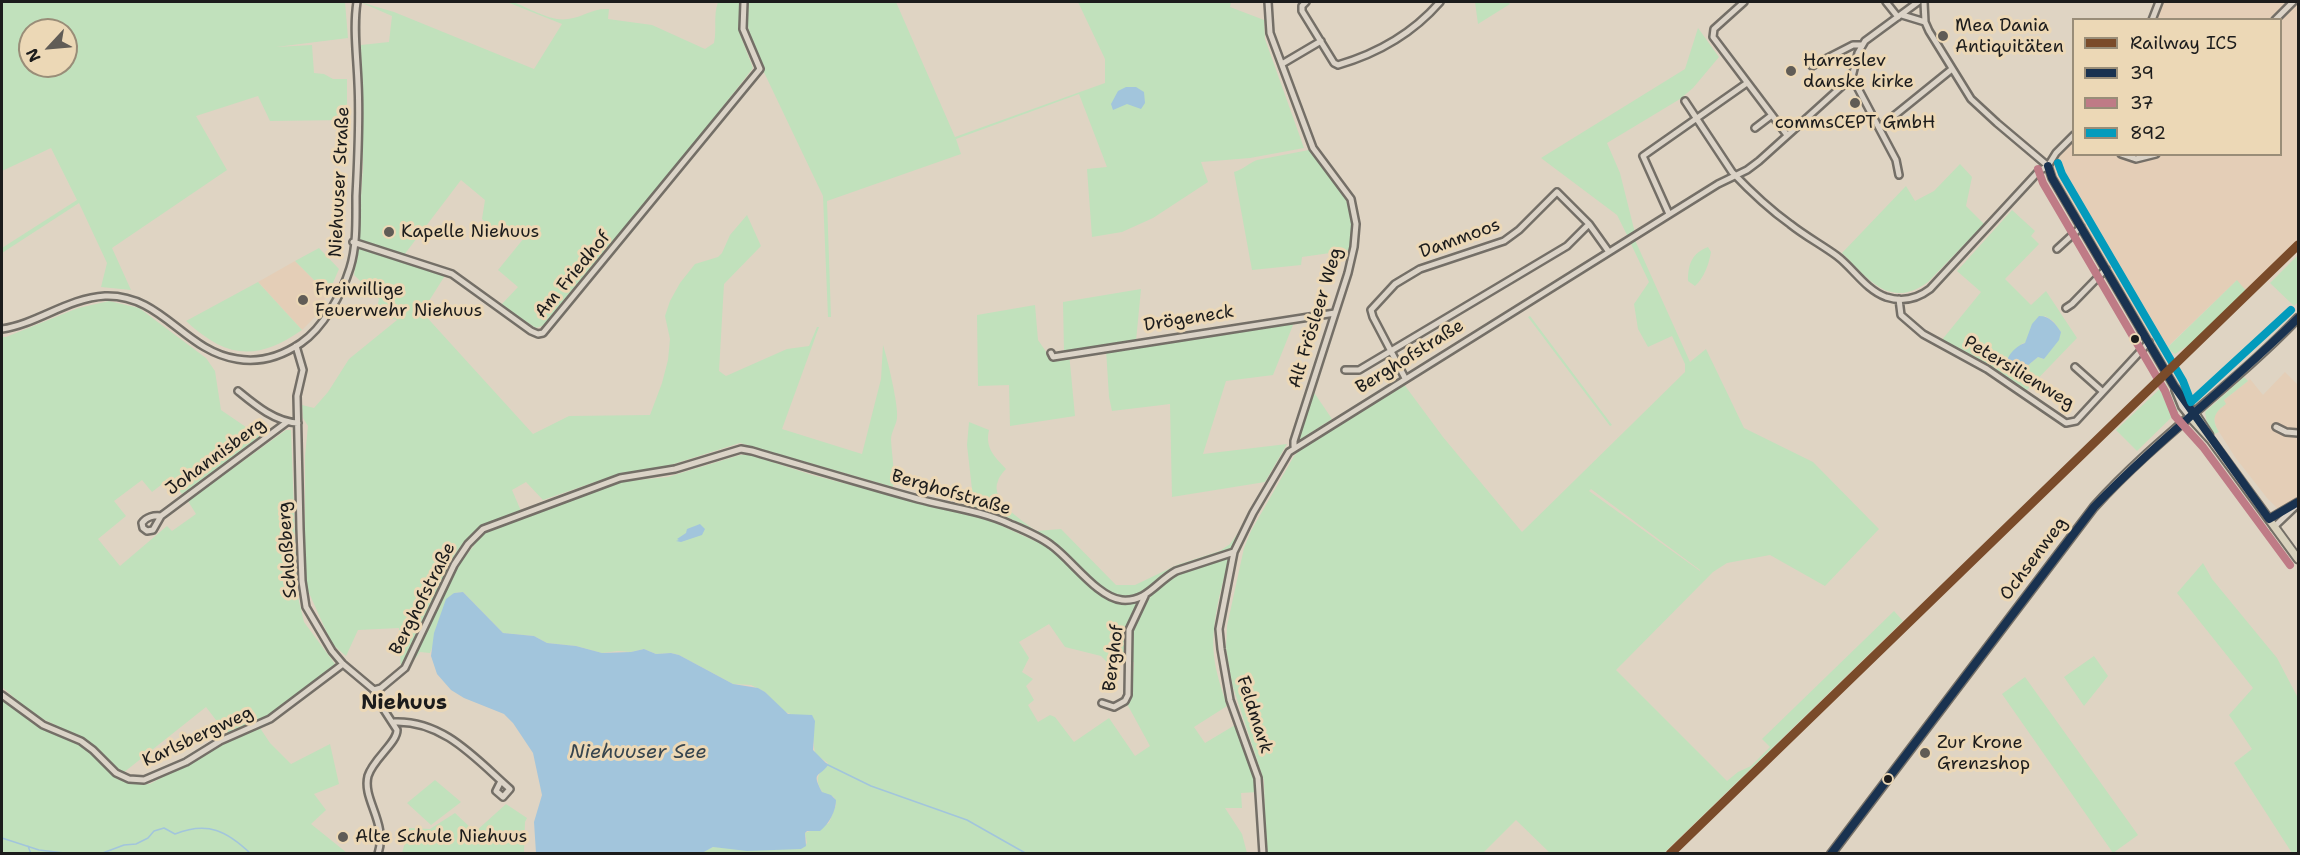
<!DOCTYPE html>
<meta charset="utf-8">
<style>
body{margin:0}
#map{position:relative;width:2300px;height:855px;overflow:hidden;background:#dfd4c3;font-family:"Shantell Sans",sans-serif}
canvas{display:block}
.frame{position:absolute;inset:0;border:3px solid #1c1c1c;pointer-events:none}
.legend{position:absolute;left:2072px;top:18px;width:210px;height:138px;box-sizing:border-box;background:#ecd8b6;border:2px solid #998d78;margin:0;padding:8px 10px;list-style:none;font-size:18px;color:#1c1c1c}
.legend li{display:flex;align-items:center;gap:12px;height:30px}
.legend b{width:30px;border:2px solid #998d78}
.north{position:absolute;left:18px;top:18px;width:60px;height:60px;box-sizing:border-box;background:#ecd8b6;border:2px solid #998d78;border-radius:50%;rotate:244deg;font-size:16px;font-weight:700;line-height:24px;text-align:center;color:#1c1c1c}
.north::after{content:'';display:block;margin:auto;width:21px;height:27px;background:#605c56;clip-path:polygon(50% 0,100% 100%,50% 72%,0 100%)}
</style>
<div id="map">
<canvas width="2300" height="855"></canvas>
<div class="frame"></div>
<ul class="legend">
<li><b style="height:8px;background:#7a4b2a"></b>Railway IC5</li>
<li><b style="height:8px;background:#193250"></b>39</li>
<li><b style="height:8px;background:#bf7b86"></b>37</li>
<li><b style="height:8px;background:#039bbc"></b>892</li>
</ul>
<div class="north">N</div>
</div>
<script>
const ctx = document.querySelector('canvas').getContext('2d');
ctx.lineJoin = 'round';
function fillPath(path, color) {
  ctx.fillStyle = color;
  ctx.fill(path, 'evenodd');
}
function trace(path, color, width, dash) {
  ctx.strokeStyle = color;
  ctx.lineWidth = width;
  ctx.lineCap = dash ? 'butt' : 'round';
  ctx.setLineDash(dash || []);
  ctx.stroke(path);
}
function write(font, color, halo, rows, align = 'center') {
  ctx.font = font + ' "Shantell Sans",sans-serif';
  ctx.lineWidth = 6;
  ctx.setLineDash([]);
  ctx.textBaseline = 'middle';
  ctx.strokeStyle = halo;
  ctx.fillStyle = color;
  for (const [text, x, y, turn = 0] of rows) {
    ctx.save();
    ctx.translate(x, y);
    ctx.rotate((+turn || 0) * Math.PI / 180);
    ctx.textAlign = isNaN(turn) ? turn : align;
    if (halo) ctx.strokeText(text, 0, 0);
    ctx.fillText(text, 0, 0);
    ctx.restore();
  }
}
const built = new Path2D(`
 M2163 2H2298V242L2247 292 2236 281 2161 353 2052 172V165L2073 141 2074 154H2280V20L2156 19Z
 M295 261 328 294 314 318 302 330 258 282Z
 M2285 372 2298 385V497L2278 509 2267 498 2235 457 2216 427 2214 418 2216 412 2225 404 2223 401 2250 379 2263 395Z`);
const green = new Path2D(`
 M2 2H345L348 38 276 47 312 45 314 73 324 74 333 79H347V120L270 121 258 96 196 116 227 170 112 248 131 290 101 287 107 263 79 203 2 253V248L77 200 51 148 2 171ZM30 30H66V66H30Z
 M360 2 394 12 534 69 562 24 507 2H513C529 8 551 22 568 19 584 17 592 8 609 9L608 19 652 25 705 49 714 43C717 29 713 16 718 2H741L739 32 753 68 700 136 545 325 536 328 501 305 518 287 498 270 524 238 517 232 505 239 482 219 485 200 461 180 404 255 360 241 358 238 363 168 361 45 389 42 392 16Z
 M748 2H896L955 137 1105 83V59L1078 2H1231L1230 7 1264 20 1265 39 1304 148 1250 158 1201 162 1208 182 1153 218 1122 232 1092 237 1087 169 1107 167 1079 94 956 139 961 154 827 201 831 317H828L823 196 761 66 759 59 760 57C750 36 745 26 748 2Z
 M1475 2H1508L1510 4 1478 24Z
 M1698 28 1719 57 1693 88 1680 99 1607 143 1620 173 1635 233 1628 237 1617 215 1541 158 1685 69Z
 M1309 150C1316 156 1322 164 1327 171 1349 199 1356 214 1351 250L1302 257 1301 265 1252 270 1234 172C1244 169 1249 163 1257 160Z
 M1960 164 1972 177 1966 206 1984 224 1928 282C1890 310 1868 279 1842 253L1906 186 1915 201 1934 191Z
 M2012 210 2035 231 2031 236 2039 244 2005 279 2031 305 2046 291 2077 338 2025 392 1941 341 1981 292 1957 271ZM2045 316 2053 321 2061 332 2044 359 2038 357 2021 371V344L2025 343Z
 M747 215 761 246 724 284 719 371 726 376 787 349 809 346 817 327H819L782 429 862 454 881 379 883 345C887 357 899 407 897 418 896 426 891 432 891 440 892 457 895 470 893 487L740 443 664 467 621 473 543 500 526 482 512 490 521 511C487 523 473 525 453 558L462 561 482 535 491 529 605 487 619 482 668 477 740 455 748 454 812 475 991 521 1037 542 1036 531 1003 515 974 507 967 445 969 422 989 430C985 448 994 456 1006 469 1003 472 999 477 998 481 989 500 1023 521 1036 531L1061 529 1116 585H1135L1177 565 1220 551 1230 544 1238 533C1226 569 1210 618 1214 656 1216 674 1222 690 1227 706L1194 727 1205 743 1235 725 1253 769 1258 792 1241 793 1242 808H1225L1242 834 1247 853H700L713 847 801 849 807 843 805 833 829 823 836 805 834 797 824 794C814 781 817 774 828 763L815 754 813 738 793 715 783 711 765 692 751 685 733 684 679 655 671 653 656 654 644 649 631 652 618 651 602 653 576 646 547 643 534 636 503 633 463 592 454 593 430 653 420 652 404 674 401 670 399 628 358 630 346 656 332 644 305 584V456L308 426 303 418 302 405 314 408 328 392 349 359 397 320 376 313 379 299 354 275 358 249 363 248 446 274 422 312 533 434 569 416 650 415 662 383 668 360 670 339 665 316 670 301 680 283 695 264 718 257 722 253 730 235ZM1049 624 1065 647 1101 656 1107 662H1134L1132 688 1126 702 1150 746 1135 756 1109 718 1074 742 1055 717 1050 715 1038 722 1028 705 1034 700 1026 686 1033 679 1022 672 1029 658 1019 642Z
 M1635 240 1690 362 1706 349 1744 428 1813 462 1879 529 1825 586 1770 555 1727 563 1713 572 1616 670 1727 781 1738 772 1751 766 1770 747 1762 739 1894 611 1903 621 1664 853H1550L1516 820 1483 853H1266L1264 781 1232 684 1226 648 1227 626 1244 548 1251 531 1294 456 1301 449 1403 383 1443 437 1522 532 1685 372V364L1672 336 1648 347 1638 329 1634 304 1649 282 1631 244ZM1591 489 1700 570V571L1589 491Z
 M1708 247 1711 252C1709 264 1704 278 1695 286L1688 281C1688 264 1692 253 1708 247Z
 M319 248 339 269 328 294 295 261Z
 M2298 255V302L2294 306 2270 283Z
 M2237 280 2247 292 2189 348 2187 346 2175 354 2167 348Z
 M258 282 302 330C256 362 226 358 186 321Z
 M1141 289 1136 341 1069 353 1075 416 1010 426 1009 385 978 386 977 315 1035 305 1038 340 1047 353 1064 352 1063 302Z
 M109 301 139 308 206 358 215 371 221 410 262 438 182 494 170 478 152 492 142 480 114 501 126 516 98 539 120 566 167 526 172 531 196 514 188 501 286 430H291L297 593 304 622 335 664 332 669 260 721 226 733 206 707 123 773 88 741 33 714 2 687V337H6L78 308Z
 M1530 316 1612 425 1610 426 1528 317Z
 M1295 320 1273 375 1226 381 1203 454 1287 444 1265 482 1172 497 1170 404 1112 411 1109 397 1106 349Z
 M2244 377 2248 381 2224 400 2226 404C2214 413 2211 419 2219 432L2214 434 2207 424 2205 412Z
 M2166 383 2178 411 2137 451 2116 430Z
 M1313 391 1332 419 1299 440 1297 437Z
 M2203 563 2212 579 2277 658 2298 698V853H2292L2234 763 2252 749 2229 715 2253 688 2177 593Z
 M2094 656 2108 676 2084 706 2064 677Z
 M2025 677 2138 835 2113 853 2002 694Z
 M2 698 43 729 81 745 92 752 123 781 141 784H150L222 744 260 728 270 743 291 764 330 744 339 784 314 794 326 810 311 824 347 853H2Z
 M435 780 461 802 431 825 407 803Z
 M506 804 527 818 525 822 524 853H402L409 828 430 829 455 813 475 832Z`);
const water = new Path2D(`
 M1126 87H1136L1144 92 1145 103 1141 109 1127 104 1113 110 1111 104 1118 91Z
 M2039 316C2050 316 2055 323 2061 332L2059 340 2044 359 2038 357 2021 371 2007 370C2003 359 2015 346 2025 343L2032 324Z
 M700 524 705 529 702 535 681 542 676 541 679 540 677 539 686 533 687 529Z
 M463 592 503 633 534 636 547 643 576 646 602 653 631 652 644 649 656 654 671 653 679 655 733 684 758 688 765 692 788 714 812 715 815 721 813 750 828 765C819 778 811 771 822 792L831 795 836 800C836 811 829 824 820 831H807L805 833 806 846 801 849 747 851 713 847 700 854 536 853 534 822 542 795 533 753 513 723 504 714 464 698 451 690 437 674 431 656 434 633 446 599 454 593Z`);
const stream = new Path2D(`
 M826 764 871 786 967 820 1027 854
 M2 838 39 850 73 854
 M28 846 31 854
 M100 854 124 845 136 844 148 838 154 831 164 828 175 834C208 821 227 831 251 854
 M1059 854H1070`);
const minor = new Path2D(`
 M1268 2 1270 33 1313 148 1351 199 1356 224 1354 247 1348 273 1294 441V446
 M1306 2 1302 6V11L1334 63 1338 65C1379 53 1413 33 1440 2
 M1744 2 1714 29 1713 37 1787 135
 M1886 2 1898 17
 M1924 2 1925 22 1929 31 1971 99 1997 123 2048 166 2052 178 2174 386 2194 412
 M1902 15 1925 22
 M2152 20 2159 2
 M2275 20 2293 2
 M1282 64 1321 41
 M1812 66 1853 45H1862
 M1852 77 1879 128 1952 69
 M1685 101 1732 172C1750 191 1769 209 1790 224 1805 236 1822 245 1837 256 1853 268 1866 290 1886 297 1902 302 1917 299 1930 289L2039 171 2048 166
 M1755 128 1772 115
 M1879 128 1896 160 1899 175
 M2121 154 2136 159 2156 154
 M2048 166 2056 153 2074 135
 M1669 214 1643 156 1747 83
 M353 242 452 274 531 331 538 334 543 333 760 69 743 29 744 2
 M2057 249 2081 227
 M1899 299 1901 315 1923 334 1987 369 2066 423 2076 421 2149 342
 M2066 308 2072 304 2106 269
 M2 329C37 324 68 298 105 296 162 294 184 351 237 359 260 363 282 356 301 343 323 328 342 294 350 268 357 246 356 219 356 196 358 158 360 121 358 83 357 56 353 28 357 2
 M296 346 303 370 297 396 300 529 302 581 306 607 332 651 343 664 374 690 377 699 397 730C397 743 373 759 368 776 362 800 388 822 378 854
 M1051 353 1053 357 1335 313
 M2075 367 2102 391
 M1345 370H1359L1567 246 1589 224
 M1405 378 1373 317 1371 310 1395 284 1420 269 1504 241 1519 230 1557 192 1589 224 1609 252
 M2175 390 2182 407 2190 417
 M238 391C255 405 275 422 298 423
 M2276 427 2286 432 2298 433
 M161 516 153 530 147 531 143 528 142 523C146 517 154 515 161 516L287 422
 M2269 519 2298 502
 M2274 527 2297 505
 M374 690 381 688 405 668 454 565 468 544 483 529 620 478 675 469 741 449 752 451C807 467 863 484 918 499 949 507 982 511 1010 524 1024 530 1039 536 1051 545 1071 559 1098 598 1122 600 1147 602 1156 582 1176 571L1234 552
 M2 695 43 725 81 741 93 750 116 773 129 779 144 780 186 762 220 741 270 719 343 664
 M1102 703 1114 707 1125 701 1128 695 1129 630 1145 596
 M394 722C443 720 475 758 510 789L503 797 496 791 501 781
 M1263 854 1258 778 1230 700 1221 649 1219 629 1234 552 1253 513 1289 452 1718 184 1747 170 1759 161 1809 116 1852 77 1858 53 1865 41 1918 2`);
const major = new Path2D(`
 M2194 412 2209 435
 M2190 417 2211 440 2298 559
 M1831 854 2094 507C2156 438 2234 385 2298 318`);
const bus1 = new Path2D(`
 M2048 166 2052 178 2174 386 2269 519 2298 502
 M1831 854 2094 507C2158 440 2232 384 2298 318`);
const bus2 = new Path2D(`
 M2038 169 2043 183 2165 391 2175 416 2203 447 2290 565`);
const bus3 = new Path2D(`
 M2058 163 2062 174 2183 381 2191 402 2291 310`);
const rail1 = new Path2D(`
 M1670 854 2298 245`);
const markers = [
 [1943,36,6,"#605c56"],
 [1791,71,6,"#605c56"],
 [1855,103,6,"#605c56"],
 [389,232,6,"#605c56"],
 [303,300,6,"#605c56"],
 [2135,339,5,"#1c1c1c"],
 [1925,753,6,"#605c56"],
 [1888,779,5,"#1c1c1c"],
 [343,837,6,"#605c56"]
];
const poiNames = [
 ["Mea Dania",1955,26],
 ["Antiquitäten",1955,47],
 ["Harreslev",1803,61],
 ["danske kirke",1803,82],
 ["commsCEPT GmbH",1855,123,"center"],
 ["Kapelle Niehuus",401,232],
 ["Freiwillige",315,290],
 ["Feuerwehr Niehuus",315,311],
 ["Zur Krone",1937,743],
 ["Grenzshop",1937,764],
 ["Alte Schule Niehuus",355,837]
];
const streetNames = [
 ["Niehuuser Straße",340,182,-87],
 ["Dammoos",1460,239,-20],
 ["Am Friedhof",573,275,-50],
 ["Alt Frösleer Weg",1316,318,-73],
 ["Drögeneck",1189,319,-9],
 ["Berghofstraße",1410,357,-32],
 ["Petersilienweg",2019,373,31],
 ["Johannisberg",216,457,-36],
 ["Berghofstraße",951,493,16],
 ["Schloßberg",288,550,-94],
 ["Ochsenweg",2034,559,-53],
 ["Berghofstraße",423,599,-63],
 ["Berghof",1114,658,-83],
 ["Feldmark",1254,715,72],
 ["Karlsbergweg",198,737,-25]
];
const waterNames = [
 ["Niehuuser See",638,753]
];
const quarterNames = [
 ["Niehuus",404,704]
];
fillPath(built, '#e4ceb7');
fillPath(green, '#c1e1bc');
fillPath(water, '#a2c5dc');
trace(stream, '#a2c5dc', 1.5);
trace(minor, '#746f67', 10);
trace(major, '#746f67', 11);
trace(minor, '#dbd3c7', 5);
trace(major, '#d8d1bc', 7);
trace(bus1, '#193250', 8);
trace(bus2, '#bf7b86', 8);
trace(bus3, '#039bbc', 8);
trace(rail1, '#7a4b2a', 9);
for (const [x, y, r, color] of markers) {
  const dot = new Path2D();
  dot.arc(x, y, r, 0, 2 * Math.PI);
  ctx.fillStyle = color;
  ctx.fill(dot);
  trace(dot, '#ecd8b6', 2);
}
write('18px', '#1c1c1c', '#ecd8b6', poiNames, 'left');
write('18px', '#1c1c1c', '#ecd8b6', streetNames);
write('italic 20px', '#37454e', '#ecd8b6', waterNames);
write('bold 21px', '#1c1c1c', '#ecd8b6', quarterNames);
</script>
